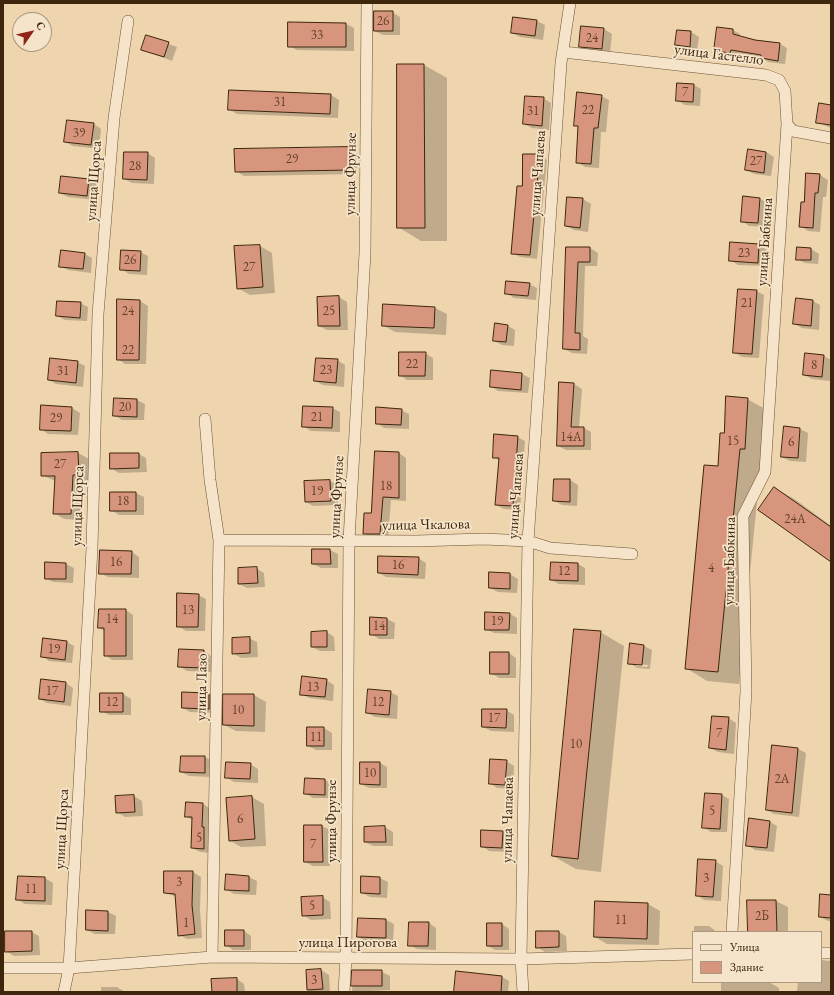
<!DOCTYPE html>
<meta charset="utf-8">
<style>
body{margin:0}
#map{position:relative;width:834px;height:995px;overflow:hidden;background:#efd5ae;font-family:"EB Garamond",serif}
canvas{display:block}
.frame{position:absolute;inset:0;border:4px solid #3d260b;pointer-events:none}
.legend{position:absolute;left:692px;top:931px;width:130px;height:52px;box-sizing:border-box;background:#f5e4ca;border:1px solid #ab987e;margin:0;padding:5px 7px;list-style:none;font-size:12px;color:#3d260b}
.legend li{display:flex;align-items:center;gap:8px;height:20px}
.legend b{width:20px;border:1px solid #ab987e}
.north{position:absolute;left:12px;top:12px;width:40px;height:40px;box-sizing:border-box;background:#f5e4ca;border:1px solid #ab987e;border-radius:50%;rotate:56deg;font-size:11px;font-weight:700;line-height:16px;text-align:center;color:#3d260b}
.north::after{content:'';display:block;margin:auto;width:14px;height:18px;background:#8f2418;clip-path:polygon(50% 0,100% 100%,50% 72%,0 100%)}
</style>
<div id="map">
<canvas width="834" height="995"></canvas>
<div class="frame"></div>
<ul class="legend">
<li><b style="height:5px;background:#f5e4ca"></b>Улица</li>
<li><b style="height:11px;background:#d8957e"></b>Здание</li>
</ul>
<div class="north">С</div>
</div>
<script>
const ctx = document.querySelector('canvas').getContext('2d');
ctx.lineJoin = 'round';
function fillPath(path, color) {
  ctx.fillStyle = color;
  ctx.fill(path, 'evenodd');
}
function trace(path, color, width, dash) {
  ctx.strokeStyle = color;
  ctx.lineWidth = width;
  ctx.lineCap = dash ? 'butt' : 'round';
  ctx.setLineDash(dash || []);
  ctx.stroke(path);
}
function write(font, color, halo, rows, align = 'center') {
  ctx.font = font + ' "EB Garamond",serif';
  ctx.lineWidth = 3.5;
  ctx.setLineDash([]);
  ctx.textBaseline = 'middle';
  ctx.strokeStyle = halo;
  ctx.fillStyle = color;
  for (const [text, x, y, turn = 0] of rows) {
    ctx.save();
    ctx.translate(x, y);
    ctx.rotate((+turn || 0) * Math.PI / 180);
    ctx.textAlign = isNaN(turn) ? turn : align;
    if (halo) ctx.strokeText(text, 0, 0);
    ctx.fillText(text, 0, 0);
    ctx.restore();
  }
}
const shadow = new Path2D(`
 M392 12 400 17V35H383L375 31Z
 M514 18 537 21 545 25 543 40 520 37 512 33Z
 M289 23 346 24 354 28V51L297 50 289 46Z
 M582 27 604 29 612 34 610 53 587 51 580 46Z
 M718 28 733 30 740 34V37L780 44 787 48 785 64 768 62 762 57 737 53V57L722 55 715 51Z
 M691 32 699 37 697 51 684 49 677 45Z
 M147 36 177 47 172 61 143 49Z
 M424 65 447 78V241H421L398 227Z
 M694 85 701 89 700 106 685 105 677 100Z
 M230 91 331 95 339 100 338 118 237 114 229 109Z
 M601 96 609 100 606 132H601L599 168 585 167 577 162 579 128 575 125Z
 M543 98 551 103 549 130 532 128 524 124Z
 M831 106V128L817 122Z
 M94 124 101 129 99 149 73 146 65 142Z
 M349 148 357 152V174L244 176 236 171V150Z
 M766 152 774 157 771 176 754 174 746 170Z
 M147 153 155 158 154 184 132 183 124 179Z
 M540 155 547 160 537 259 520 257 512 253 523 187Z
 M807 174 820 175 828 180 826 197H823L820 232 808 231 800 226 804 203Z
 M89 180 97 184 95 200 68 197 60 193Z
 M568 198 583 199 591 204 588 232 574 230 566 226Z
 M760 199 768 203 766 227 749 226 742 221Z
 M731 244 759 245 767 250 766 266 738 265 730 260Z
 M260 246 272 253 275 293 250 295 238 288Z
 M567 248H590L598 253 597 266H585L583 336 588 339 587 354 572 353 564 349Z
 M811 249 819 254 818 264 805 263 797 259Z
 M140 252 148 256 147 275 129 274 121 269Z
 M85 254 92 258 91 273 68 270 60 266Z
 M529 284 537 288 536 300 514 298 506 293Z
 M756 291 764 295 759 358 742 357 734 352Z
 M339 297 347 302 348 330H327L319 326 318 298Z
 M140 301 148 306 146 364H125L118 359Z
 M813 301 820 305 819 330 802 328 794 324Z
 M80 303 88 307 87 321 65 320 57 316Z
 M435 308 447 314 446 335 395 332 384 326Z
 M508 326 515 330 514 346 502 345 494 341Z
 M425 353 433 358V380H407L400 375Z
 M806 354 824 356 831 360 830 381 812 379 804 375Z
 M337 360 345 365 344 387 323 385 315 381Z
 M77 362 85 366 83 387 56 384 49 380Z
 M522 374 530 378 528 393 498 391 491 386Z
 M574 384 582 389 579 428H584L591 432V450H566L558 446Z
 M115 399 137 400 145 404 144 420H122L114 415Z
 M747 399 769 411 761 461 739 684 707 681 686 668 725 434Z
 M72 408 80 413 78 435 48 434 41 429Z
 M332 408 340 412V432L311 431 303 426Z
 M401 410 409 414V429L384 428 377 423Z
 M800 429 808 433 806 462 790 461 782 457Z
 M517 437 525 441 520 510 504 509 496 505 500 461 494 457Z
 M78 453 89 459V480L83 481 81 520 64 519 54 513 55 481 42 475V454Z
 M399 453 406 458V501L391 500 388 538H372L364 533Z
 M139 454 146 458 147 472 119 473 111 468Z
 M555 480H570L578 485 577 506 562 505 554 501Z
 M330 481 338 485V505L313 506 306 502Z
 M775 488 796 500 831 526V561Z
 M136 493 144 497V515H119L111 510Z
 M313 550H330L338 554V568H321L313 564Z
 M132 552 139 557V578L108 577 100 573Z
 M418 558 426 563 425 579 386 577 379 573Z
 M46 563 66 564 74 568 73 583 53 582 46 578Z
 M578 564 585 568V585L559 584 551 580Z
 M256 568 264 573 265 587 247 588 239 584Z
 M490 573 510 574 518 579 517 593 498 592 490 588Z
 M198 595 206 599 205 631H186L178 626Z
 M126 610 133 615V660H112L105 655V631L99 628Z
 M510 614 517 618V634L494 633 486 629Z
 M387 619 395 623 394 639H379L371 634Z
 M327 632 334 637 335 651H320L312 647Z
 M600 632 624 646 601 872 576 869 553 856Z
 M249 638 257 642 258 657 241 658 233 653Z
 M67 642 74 646 72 663 49 661 42 656Z
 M631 644 644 646 652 650 650 669 637 668 630 663ZM636 664 648 665 647 667 636 666Z
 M204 651 211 656V672L187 671 179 666Z
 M509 653 516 658V678H499L491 673Z
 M326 680 334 685 333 701 309 698 301 694Z
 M66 683 73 688 71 706 47 703 40 699Z
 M390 692 398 696 397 719 375 717 367 713Z
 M183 693 209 694 217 699V713L190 712 183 708Z
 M101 694H123L131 699V715H109L101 711Z
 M254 695 266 702 265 732 236 731 224 725Z
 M506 710 514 715V732L491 731 483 727Z
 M728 718 736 723 734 754 718 752 710 748Z
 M324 728 332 733V750H316L308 746Z
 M773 746 798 749 806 753 799 817 774 814 767 810Z
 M205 757 212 761V777L189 776 181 772Z
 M506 761 514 766 513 789 497 788 490 783Z
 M380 763 387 767V788H369L361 784Z
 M250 764 258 769V783L234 782 226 777Z
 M306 779 325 780 333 784V798H313L305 793Z
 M722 795 729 799 727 832H711L703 827Z
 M134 796 142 801 143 816 125 817 117 812 116 797Z
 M252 797 264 804 266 846 241 847 229 840Z
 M203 804 211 809 212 853 200 852 192 848V820L186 816Z
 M770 822 777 826 774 852 755 850 747 845Z
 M305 826H322L330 830V866H313L305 862Z
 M385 827 393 832V846H373L365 842Z
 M502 832 510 837 509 852 489 851 482 846Z
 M715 861 723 866 721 901 704 900 697 895Z
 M165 872H193L201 877 200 910 202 938 187 939 179 935 177 897 165 893Z
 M227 875 249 877 257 881 256 895 234 894 226 889Z
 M19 877 45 878 53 883 52 905 25 904 18 900Z
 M380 878 388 882 387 898 370 897 362 893Z
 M831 896V921H828L820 917Z
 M322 897 330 902 331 919 311 920 303 915Z
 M776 901 788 907V932H749Z
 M596 902 648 904 660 911 659 945 607 944 595 937Z
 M87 911 108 912 116 916 115 934H95L87 930Z
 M359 919 386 920 394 924 393 942 366 941 358 937Z
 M429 923 436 928V950L417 949 409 945Z
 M502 924 509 929V950H495L488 946Z
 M694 926H709L717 932H694Z
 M244 931 251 936V950H233L226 945Z
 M31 932 39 936 40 955 14 956 6 951Z
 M559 932 566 936 567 951 545 952 537 947Z
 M821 960 831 961V992H797L798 982H821Z
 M321 970 329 975 330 992H313L308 990Z
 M353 971 382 972 390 976V990L352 992Z
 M502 977 509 981 508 992H455Z
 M237 979 244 984 245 992H213Z
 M721 982H769L779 988V992H721Z
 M101 987H117L125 992H101Z`);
const building = new Path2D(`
 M374 11H393V31H374Z
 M513 17 537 20 535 36 511 33Z
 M288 22 346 23V47H288Z
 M581 26 604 28 602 49 579 47Z
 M717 27 733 29V34L755 40 780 43 778 61 761 58V55L731 50 730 53 714 51Z
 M677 30 691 31 690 47 675 45Z
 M146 35 169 42 164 57 141 50Z
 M397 64H424L425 228H397Z
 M677 83 694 84 693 102 676 101Z
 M229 90 331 94 330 114 228 110Z
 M577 92 602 95 598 128H594L591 164 576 163 578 126H574Z
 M525 96 544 97 542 126 523 124Z
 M819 103 831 105V125L816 123Z
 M67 120 94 123 91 145 64 142Z
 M349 147 350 170 235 172 234 149Z
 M748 149 766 152 764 173 745 170Z
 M124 152H148L147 180 123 179Z
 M523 154H540L530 255 511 254 517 186H522Z
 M806 173 820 174 818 193H815L813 228 799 227 801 202H804Z
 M61 176 89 179 87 196 59 193Z
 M743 196 760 198 758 223 741 222Z
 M567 197 583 198 580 228 565 226Z
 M730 242 759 244 758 263 729 261Z
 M260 245 263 287 237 289 234 246Z
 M566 247H590V262H578L575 333H580V350L563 349Z
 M797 247 811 248V260H796Z
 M61 250 85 253 83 269 59 267Z
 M121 250 141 251 140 271 120 270Z
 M506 281 530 283 528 296 505 294Z
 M738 289 757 290 752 354 733 353Z
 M339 296 340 326H318L317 297Z
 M796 298 813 300 811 326 793 324Z
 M117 299 140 300 139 360H117Z
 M57 301 81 302 80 318 56 316Z
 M383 304 435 307 434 328 382 326Z
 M495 323 508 325 506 342 493 341Z
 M399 352H426L425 376H399Z
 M805 353 824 355 822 377 803 375Z
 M50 358 78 361 76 383 48 380Z
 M316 358 338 359 336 383 314 381Z
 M491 370 522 373 521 390 490 387Z
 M559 382 574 383 571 427H584V446H557Z
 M726 396 748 398 745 449H740L718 672 685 669 704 465 718 466 720 433H724Z
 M114 398 137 399V417L113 416Z
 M41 405 72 407 71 431 40 430Z
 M303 406 333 407 332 428 302 427Z
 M376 407 402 409 401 425 376 424Z
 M784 426 800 428 798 458 781 457Z
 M494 434 518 436 513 506 495 505 499 458H493Z
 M375 451 399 452V498L383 497 380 534H363L364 513H371Z
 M78 452 79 475H73L71 514H53L55 476H41V453Z
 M110 453H139V468L110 469Z
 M554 479H570V502L553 501Z
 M330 480 331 501 305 502 304 481Z
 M774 487 831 527V562L758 510Z
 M110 492H136V511H110Z
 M312 549H330L331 564H312Z
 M100 550 132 551 131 574H99Z
 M378 556 419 557 418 575 378 573Z
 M45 562 66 563V579H45Z
 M551 562 578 563V581L550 580Z
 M257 567 258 583 238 584V568Z
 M489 572 510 573V589L489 588Z
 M177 593 199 594 198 627H177Z
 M99 609H126V656H104V628H98Z
 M485 612 510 613 509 630H485Z
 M370 617 387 618V635H370Z
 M574 629 601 631 578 859 552 856Z
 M327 631V647H311V632Z
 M250 637V653L232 654V638Z
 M43 638 67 641 65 660 41 657Z
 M630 643 644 645 642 665 628 664Z
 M179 649 204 650 203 668 178 667Z
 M490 652H509V674H490Z
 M302 676 327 679 325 697 300 695Z
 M41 679 66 682 64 702 39 699Z
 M368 689 391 691 389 715 366 713Z
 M182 692 209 693V709L182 708Z
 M100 693H123V712H100Z
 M223 694H254V726L223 725Z
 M482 709H507L506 728 482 727Z
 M712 716 729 717 726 750 709 748Z
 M307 727H324V746H307Z
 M772 745 798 748 792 813 766 810Z
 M181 756H205V773L180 772Z
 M490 759 507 760 505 785 489 784Z
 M226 762 251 763 250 779 225 778Z
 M360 762H380V785L360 784Z
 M305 778 325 779V795L304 794Z
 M705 793 722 794 720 829 702 828Z
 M134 795 135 812 116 813 115 796Z
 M252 796 255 839 229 841 226 798Z
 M186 802 203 803 202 827H204V849L191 848 192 817H185Z
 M749 818 770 821 767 848 746 846Z
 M304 825H322L323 862H304Z
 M385 826 386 842H364V827Z
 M481 830 503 831 502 848 481 847Z
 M698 859 716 860 713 897 696 896Z
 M164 871H193L192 905 195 934 178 936 175 894 164 893Z
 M226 874 249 876V891L225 890Z
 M18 876 45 877V901L16 900Z
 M361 876 380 877V894L361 893Z
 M820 894 831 895V918L819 917Z
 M323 896V915L302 916 301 897Z
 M747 900H776L777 932H748Z
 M595 901 648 903 647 939 594 937Z
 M86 910 108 911V931L86 930Z
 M358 918 386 919V938L357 937Z
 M409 922H429L428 946H408Z
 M487 923H502V946H487Z
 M225 930H244V946H225Z
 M5 931H32V951L5 952Z
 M536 931H559V947L536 948Z
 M321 969 323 989 307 990 306 970Z
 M352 970H382V986H351Z
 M456 971 502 976 501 992H454Z
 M237 978V992H212L211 979Z`);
const street = new Path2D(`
 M563 52 766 75 779 80 785 91 787 124 793 131 831 138
 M205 419 210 480 219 540 212 957
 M219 540 416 541 484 539 528 541 550 548 632 554
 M732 932 746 691 743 516 765 472 787 124
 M821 953H831
 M3 968H69L212 957 521 959 693 954
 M64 992 69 968 92 548 98 314 114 118 128 21
 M344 992 346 957 349 540 365 253 367 3
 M523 992 521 959 528 541 561 63 570 3`);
const numberNames = [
 ["26",383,21],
 ["33",317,35],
 ["24",592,38],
 ["7",685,92],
 ["31",280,102],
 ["22",588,110],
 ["31",533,111],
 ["39",79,133],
 ["29",292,159],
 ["27",756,161],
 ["28",135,166],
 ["23",744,253],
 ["26",130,260],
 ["27",249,267],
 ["21",747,303],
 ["24",128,311],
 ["25",329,311],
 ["22",128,350],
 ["22",412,364],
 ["8",814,365],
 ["23",326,370],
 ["31",63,371],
 ["20",125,407],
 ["21",317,417],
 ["29",56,418],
 ["14А",571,437],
 ["15",733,441],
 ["6",791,442],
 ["27",60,464],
 ["18",386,486],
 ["19",317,491],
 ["18",123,501],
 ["24А",795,519],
 ["16",116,562],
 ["16",398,565],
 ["4",711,568],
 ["12",564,571],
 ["13",188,610],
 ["14",112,619],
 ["19",497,621],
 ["14",379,626],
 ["19",54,649],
 ["13",313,687],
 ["17",52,691],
 ["12",112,702],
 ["12",378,702],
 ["10",238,710],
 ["17",494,718],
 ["7",719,733],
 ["11",316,737],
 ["10",576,744],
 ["10",370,773],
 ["2А",782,779],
 ["5",712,811],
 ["6",240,819],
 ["5",199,838],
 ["7",313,844],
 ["3",706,878],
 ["3",179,882],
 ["11",31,889],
 ["5",312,906],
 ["2Б",762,916],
 ["11",621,920],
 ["1",186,923],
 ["3",314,980]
];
const streetNames = [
 ["улица Гастелло",719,55,7],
 ["улица Чапаева",538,173,-86],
 ["улица Фрунзе",351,174,-89],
 ["улица Щорса",94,181,-86],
 ["улица Бабкина",765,242,-86],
 ["улица Чапаева",516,496,-86],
 ["улица Фрунзе",337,497,-87],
 ["улица Щорса",78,506,-88],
 ["улица Чкалова",426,525,-1],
 ["улица Бабкина",730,561,-89],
 ["улица Лазо",202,687,-89],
 ["улица Чапаева",508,820,-89],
 ["улица Фрунзе",332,821,-90],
 ["улица Щорса",62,829,-87],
 ["улица Пирогова",348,943]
];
fillPath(shadow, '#0003');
fillPath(building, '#d8957e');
trace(building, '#3d260b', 1);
trace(street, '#6a5234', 12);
trace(street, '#f5e4ca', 11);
write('13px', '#644228', null, numberNames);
write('15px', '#3d260b', '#f5e4ca', streetNames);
</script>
